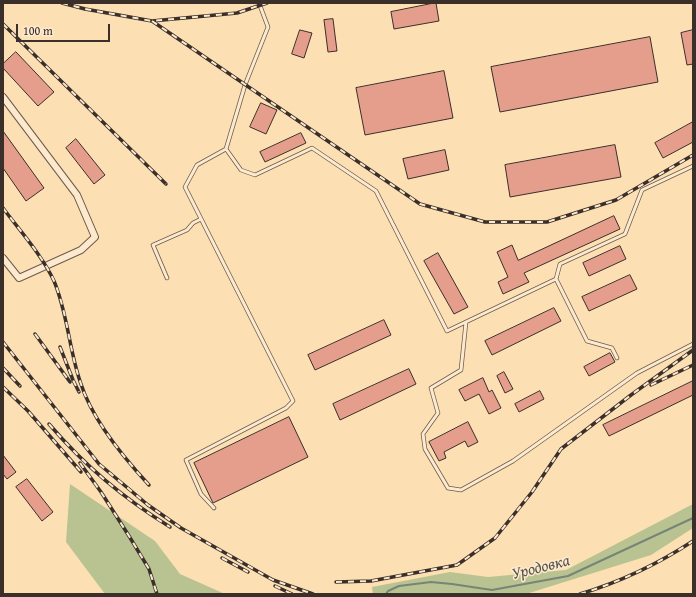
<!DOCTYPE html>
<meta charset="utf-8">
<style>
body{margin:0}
#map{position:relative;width:696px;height:597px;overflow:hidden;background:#fcdfb3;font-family:"Gentium Book Plus",serif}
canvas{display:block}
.frame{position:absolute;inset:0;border:4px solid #3b2f29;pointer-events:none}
.scale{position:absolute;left:16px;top:24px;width:94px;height:18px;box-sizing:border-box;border:2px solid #3b2f29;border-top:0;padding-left:5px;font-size:12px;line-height:14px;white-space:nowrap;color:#3b2f29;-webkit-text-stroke:3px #fdeace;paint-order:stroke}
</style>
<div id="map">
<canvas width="696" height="597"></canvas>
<div class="frame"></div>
<div class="scale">100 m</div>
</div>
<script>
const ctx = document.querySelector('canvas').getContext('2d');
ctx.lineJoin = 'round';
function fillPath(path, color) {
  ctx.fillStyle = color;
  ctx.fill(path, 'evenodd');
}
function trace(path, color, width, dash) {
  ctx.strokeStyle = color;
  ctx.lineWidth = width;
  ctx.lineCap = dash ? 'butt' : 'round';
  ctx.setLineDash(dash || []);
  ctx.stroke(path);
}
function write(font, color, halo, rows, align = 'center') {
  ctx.font = font + ' "Gentium Book Plus",serif';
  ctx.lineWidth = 3;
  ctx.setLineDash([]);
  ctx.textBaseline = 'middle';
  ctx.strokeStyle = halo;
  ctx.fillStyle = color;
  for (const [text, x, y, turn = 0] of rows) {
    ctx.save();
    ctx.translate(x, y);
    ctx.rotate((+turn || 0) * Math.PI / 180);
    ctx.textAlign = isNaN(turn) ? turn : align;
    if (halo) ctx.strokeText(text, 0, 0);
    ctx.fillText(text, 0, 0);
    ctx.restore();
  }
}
const green = new Path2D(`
 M70 484 155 541 180 574 225 594H105L66 542Z
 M693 504V528L651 555 526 594H373L372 587 450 572 488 577 566 570Z`);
const stream = new Path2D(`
 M386 594 388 591 399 586 431 582 452 584 492 590 568 576 693 518`);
const building = new Path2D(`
 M436 3 439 21 394 29 391 12Z
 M333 19 337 51 328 52 324 20Z
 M300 30 312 33 304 58 292 54Z
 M693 30V64L687 65 681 33Z
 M650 37 658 82 500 112 491 67Z
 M16 52 54 92 38 106 3 68V64Z
 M444 71 453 118 365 135 356 88Z
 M261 103 277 110 266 134 250 127Z
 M693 122V142L663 158 655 143Z
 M3 131 44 188 26 201 3 168Z
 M301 133 306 143 265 162 260 152Z
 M76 139 105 175 94 184 66 148Z
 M615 145 621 177 510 197 505 165Z
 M445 150 449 170 408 179 403 159Z
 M614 216 620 229 524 273 529 282 503 294 498 282 508 277 497 252 512 245 518 260Z
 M620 246 626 259 589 276 583 263Z
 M438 253 468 307 454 314 424 261Z
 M630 275 637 289 589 311 582 297Z
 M554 308 561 321 492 355 485 341Z
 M384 320 391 335 315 370 308 355Z
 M610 353 615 362 589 376 584 367Z
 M409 369 416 384 340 420 333 404Z
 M504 372 513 389 505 393 497 376Z
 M483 378 489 392 492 390 501 408 489 414 479 394 465 401 459 390Z
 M693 381V395L609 436 603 425Z
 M540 391 544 399 519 412 515 404Z
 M289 417 308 457 213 503 194 463Z
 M468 422 478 442 468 447 465 441 444 452 446 458 439 461 429 442Z
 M3 455 16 472 7 479 3 474Z
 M27 479 53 512 42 521 16 487Z`);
const service = new Path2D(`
 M226 149 241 170 255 175 312 148 376 191 447 331 556 279 560 264 625 234 642 190 693 166
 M167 278 153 245 187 230 193 223 201 219
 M556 279 587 341 612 348 617 358
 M466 322 461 370 431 388 438 413 423 434 425 449 448 488 461 490 513 461 637 373 693 344
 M214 508 201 494 186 460 286 408 293 401 185 187 197 165 226 149 245 85 268 27 259 3`);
const minor = new Path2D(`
 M3 97 77 195 95 237 81 250 19 278 3 258`);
const rail = new Path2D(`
 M62 3 85 9 152 21 237 13 267 3
 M152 21 420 204 485 222H547L616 200 693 155
 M3 24 166 184
 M3 208C20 231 42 255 54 281 68 314 69 351 81 384 92 419 124 458 149 485
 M35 334 70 382
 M3 342 99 464 148 505 181 528 273 580 313 594
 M60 347 73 380 79 392
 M3 368 20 386
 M651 385 693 365
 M3 387 28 411 81 472
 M49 424C86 467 122 497 170 527
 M80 463 101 492 129 536 149 569 157 594
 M222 558 248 572
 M336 582 371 581 457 565 495 538 532 492 561 449 631 395 693 350
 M275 586 292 594
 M580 594C620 582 658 564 693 541`);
const waterNames = [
 ["Уродовка",541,568,-14]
];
fillPath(green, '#b9c391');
trace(stream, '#778478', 2);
fillPath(building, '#e59d8c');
trace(building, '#3b2f29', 1);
trace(service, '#6b5b4c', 4.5);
trace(minor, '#6b5b4c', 8);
trace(service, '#fdeace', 3);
trace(minor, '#fdeace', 6);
trace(rail, '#3b2f29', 3.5);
trace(rail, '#fdeace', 2, [6]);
write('italic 16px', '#54524a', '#fdeace', waterNames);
</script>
